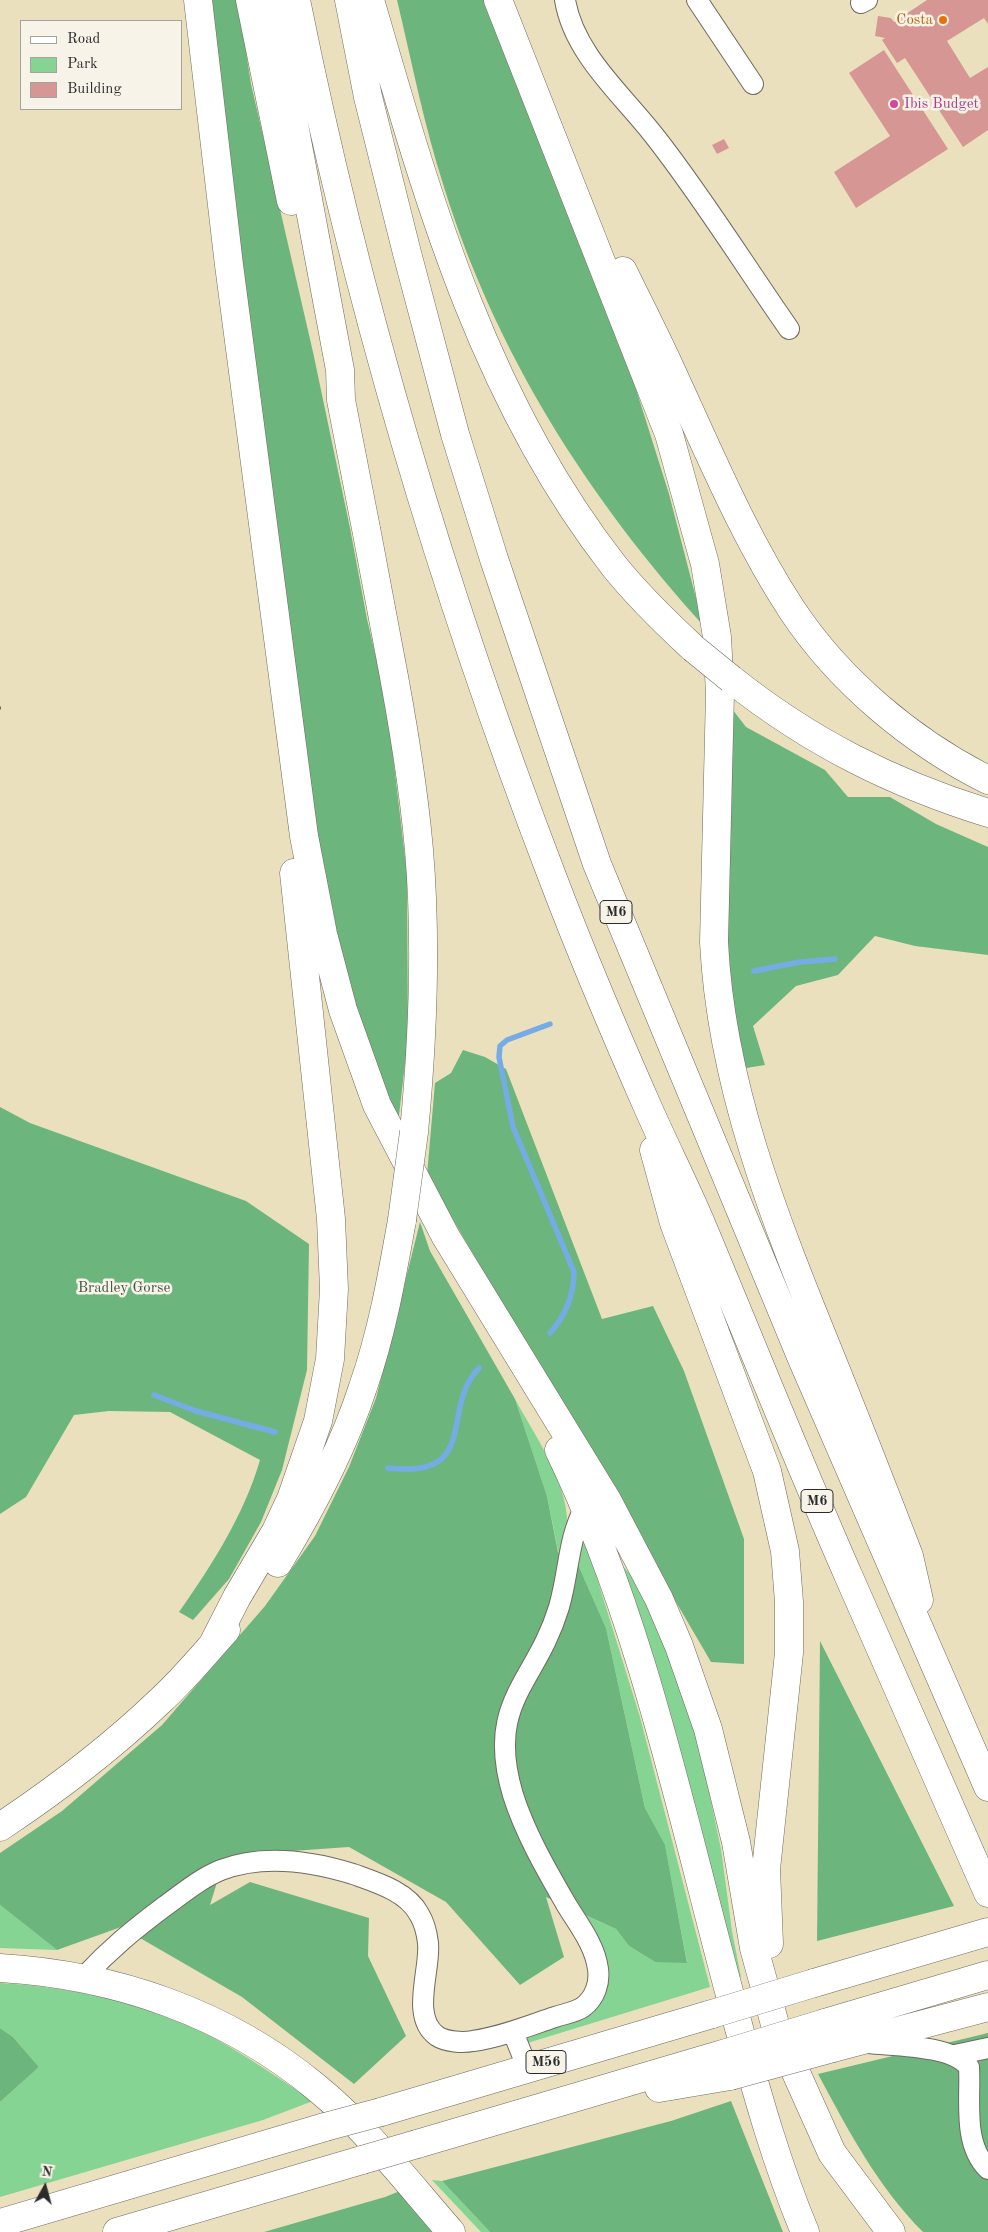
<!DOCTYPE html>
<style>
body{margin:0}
#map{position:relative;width:988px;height:2232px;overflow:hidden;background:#ebe0be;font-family:"Old Standard TT",serif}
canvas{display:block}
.legend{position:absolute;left:20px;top:20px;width:162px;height:90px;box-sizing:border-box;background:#f7f3e8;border:1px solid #a5a39c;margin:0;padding:6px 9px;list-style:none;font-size:15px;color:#2b2b2b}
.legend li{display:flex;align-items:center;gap:10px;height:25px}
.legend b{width:25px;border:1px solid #a5a39c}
.north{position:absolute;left:20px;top:2162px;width:50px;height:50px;-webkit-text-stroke:4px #f7f3e8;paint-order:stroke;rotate:7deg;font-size:14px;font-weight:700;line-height:20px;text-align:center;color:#2b2b2b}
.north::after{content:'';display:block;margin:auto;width:18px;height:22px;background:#2b2b2b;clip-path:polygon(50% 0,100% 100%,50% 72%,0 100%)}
</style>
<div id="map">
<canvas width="988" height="2232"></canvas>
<ul class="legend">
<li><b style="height:6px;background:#fff"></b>Road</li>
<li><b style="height:14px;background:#85d493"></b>Park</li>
<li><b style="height:14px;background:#d69694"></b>Building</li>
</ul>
<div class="north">N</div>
</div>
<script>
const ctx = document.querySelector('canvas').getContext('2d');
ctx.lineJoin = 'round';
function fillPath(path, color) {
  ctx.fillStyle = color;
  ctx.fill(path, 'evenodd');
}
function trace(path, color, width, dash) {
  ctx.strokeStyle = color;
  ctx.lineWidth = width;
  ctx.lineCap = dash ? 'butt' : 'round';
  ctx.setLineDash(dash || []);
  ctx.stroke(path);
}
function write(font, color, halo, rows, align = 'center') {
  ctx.font = font + ' "Old Standard TT",serif';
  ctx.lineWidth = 5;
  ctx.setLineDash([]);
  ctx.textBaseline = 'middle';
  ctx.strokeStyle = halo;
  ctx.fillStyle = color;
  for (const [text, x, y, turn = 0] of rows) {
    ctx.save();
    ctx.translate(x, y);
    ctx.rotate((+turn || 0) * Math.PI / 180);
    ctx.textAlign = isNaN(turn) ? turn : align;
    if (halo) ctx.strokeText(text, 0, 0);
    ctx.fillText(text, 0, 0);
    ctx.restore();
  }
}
const green = new Path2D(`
 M515 1399C535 1436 564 1476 567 1518 568 1532 564 1547 563 1560L558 1550 547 1496Z
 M580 1536 587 1546 640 1717 710 1987 521 2045 531 2032 602 1992 574 1910 616 1929 629 1946 655 1962H687L665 1846 645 1808 606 1628 572 1551Z
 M620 1563 637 1582 692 1712 721 1849 732 1931 741 1977 735 1978Z
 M0 1905 57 1950 0 1948Z
 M0 1983C76 1987 157 2005 223 2043 254 2061 283 2081 313 2101L263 2120 0 2197V2102L39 2067 13 2037 0 2028Z
 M432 2180 442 2181 490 2232H481Z`);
const forest = new Path2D(`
 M209 0H238L251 84 313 352 350 528 367 619 387 705 407 874 408 1038 398 1124 351 996 316 856Z
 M397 0H489L619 335 669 494 703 625C588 498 495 352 444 187 424 125 412 63 397 0Z
 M726 701 746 727 825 770 848 797H890L936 824 988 847V955L915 946 875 936 838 975 796 986 753 1026 765 1065 740 1069 725 970Z
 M463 1050 485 1057 506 1069 602 1319 653 1306 684 1371 744 1539V1664L711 1662 427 1175 435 1083 451 1073Z
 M0 1107 30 1123 246 1201 309 1244 307 1370 282 1470 261 1522 229 1579 193 1620 179 1612C212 1565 244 1515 260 1460L170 1412 109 1411 74 1415 26 1497 0 1514Z
 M420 1222 430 1251 515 1399 547 1496 558 1552 563 1560 572 1551 606 1628 645 1808 665 1845 687 1963 655 1962 629 1946 616 1929 546 1897 564 1957 520 1985 446 1902 349 1847 250 1854 218 1879 210 1905 250 1882 369 1918 368 1956 406 2036 354 2084 242 1997 121 1927 57 1950 0 1905V1853L62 1811 162 1725 265 1606 315 1536 349 1467 376 1398Z
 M820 1641 954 1906 817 1941Z
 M0 2028 13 2037 39 2067 0 2102Z
 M988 2033V2232H923C878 2187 848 2130 818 2074Z
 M731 2101 783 2232H490L442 2181 671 2121Z
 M400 2191 439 2232H264L385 2197Z`);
const stream = new Path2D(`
 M754 971 800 962 835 959
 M550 1024 507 1040 500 1046 499 1057 513 1127 574 1272C574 1296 566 1315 550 1333
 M154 1395 196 1411 275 1432
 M388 1468C482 1479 439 1408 479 1368`);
const building = new Path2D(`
 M927 0H988V24L984 18 947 41 970 78 988 67V130L963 147 905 58 897 63 882 40 885 38 875 36 878 16 891 18 894 22Z
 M884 50 948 149 856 208 834 172 890 136 849 73Z
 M724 139 729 148 717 154 712 145Z`);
const path = new Path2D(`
 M0 708H2`);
const minor = new Path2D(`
 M565 0C574 55 624 96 656 138 703 198 745 266 789 329
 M697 0 753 84
 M861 3 867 0
 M83 1978C110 1949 133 1930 165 1906 183 1893 201 1878 221 1870 263 1854 311 1861 353 1874 375 1882 407 1891 419 1914 424 1922 427 1934 428 1943 431 1969 410 2017 437 2036 446 2042 463 2043 473 2041 501 2037 528 2026 555 2017 564 2014 576 2012 583 2007 595 1998 600 1983 598 1969 595 1945 578 1924 566 1904 546 1869 525 1833 513 1795 485 1701 536 1684 559 1607 569 1573 568 1538 585 1507
 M513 2032 527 2067
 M868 2043C895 2046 952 2045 969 2067 971 2099 962 2143 988 2169
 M955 2055 988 2048`);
const highway = new Path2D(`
 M198 0 229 265 304 836 323 934 343 1010 377 1105 446 1237 607 1500 659 1599 679 1646 708 1729 736 1842 754 1948 776 2028 832 2153 891 2232
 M250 0 291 201
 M273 0 275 23 340 370 341 400C357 482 373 563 388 645 401 712 413 781 419 850 427 944 423 1037 414 1132
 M296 0C356 298 443 592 552 876 582 955 615 1033 649 1110 666 1148 684 1184 700 1221 750 1340 797 1459 849 1577 895 1683 942 1788 988 1893
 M349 0 368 97 407 253 455 434 494 559 597 864 802 1359 988 1787
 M370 0C428 200 484 400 614 566 638 596 665 622 693 648
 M498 0 669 434 705 564 717 637 720 693 714 942C721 1085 774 1217 827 1348 855 1417 882 1486 909 1556L919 1600
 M623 271C639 304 656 337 671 370 709 452 743 535 792 610 839 681 912 742 988 780
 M731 679C810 742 892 783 988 813
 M654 1150 674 1223 767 1471 785 1551 789 1602V1653L766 1869 769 1944
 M559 1450C647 1632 685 1835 739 2028 758 2097 777 2165 805 2232
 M278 1563C312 1507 343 1449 363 1387 382 1333 392 1276 402 1220
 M213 1644 237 1597 276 1531 291 1499 318 1421 330 1359 334 1289 331 1219 294 873
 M0 1827C57 1789 112 1747 161 1700 185 1678 205 1653 226 1630
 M0 1968C116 1975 227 2013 317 2088 367 2129 408 2183 451 2232
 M814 1983 988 1932
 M825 2023 988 1975
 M833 2048 988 2007
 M659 2088 730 2076
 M381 2112 712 2014
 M417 2144 723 2054
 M0 2223 325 2127
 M117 2232 362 2160`);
const highwayBridge = new Path2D(`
 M693 648 731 679
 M402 1220 414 1132
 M712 2014 814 1983
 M723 2054 825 2023
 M730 2076 833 2048
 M325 2127 381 2112
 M362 2160 417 2144`);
const markers = [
 [943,20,5,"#e8710a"],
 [894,104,5,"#d1479c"]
];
const shields = [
 [616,912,32],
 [817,1501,32],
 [546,2062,40]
];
const shieldNames = [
 ["M6",616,912],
 ["M6",817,1501],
 ["M56",546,2062]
];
const foodNames = [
 ["Costa",933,20]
];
const hotelNames = [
 ["Ibis Budget",904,104]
];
const parkNames = [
 ["Bradley Gorse",124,1288]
];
fillPath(green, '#85d493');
fillPath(forest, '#6cb67d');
trace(stream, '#76ace5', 5.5);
fillPath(building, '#d69694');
trace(minor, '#6e6a5e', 22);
trace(highway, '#6e6a5e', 29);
trace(path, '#6e6a5e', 3, [1, 4]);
trace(minor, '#fff', 20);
trace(highway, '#fff', 28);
trace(highwayBridge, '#6e6a5e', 29, []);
trace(highwayBridge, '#fff', 28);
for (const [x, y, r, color] of markers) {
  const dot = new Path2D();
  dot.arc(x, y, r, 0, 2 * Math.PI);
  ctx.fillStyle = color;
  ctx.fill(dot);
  trace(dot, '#f7f3e8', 2);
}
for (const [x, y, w] of shields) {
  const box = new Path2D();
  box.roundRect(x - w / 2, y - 11.5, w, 23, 4);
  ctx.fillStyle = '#f7f3e8';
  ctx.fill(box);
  trace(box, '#2b2b2b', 1);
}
write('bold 14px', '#2b2b2b', null, shieldNames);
write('15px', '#c56008', '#f7f3e8', foodNames, 'right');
write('15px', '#b23c85', '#f7f3e8', hotelNames, 'left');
write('15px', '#425545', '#f7f3e8', parkNames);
</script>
